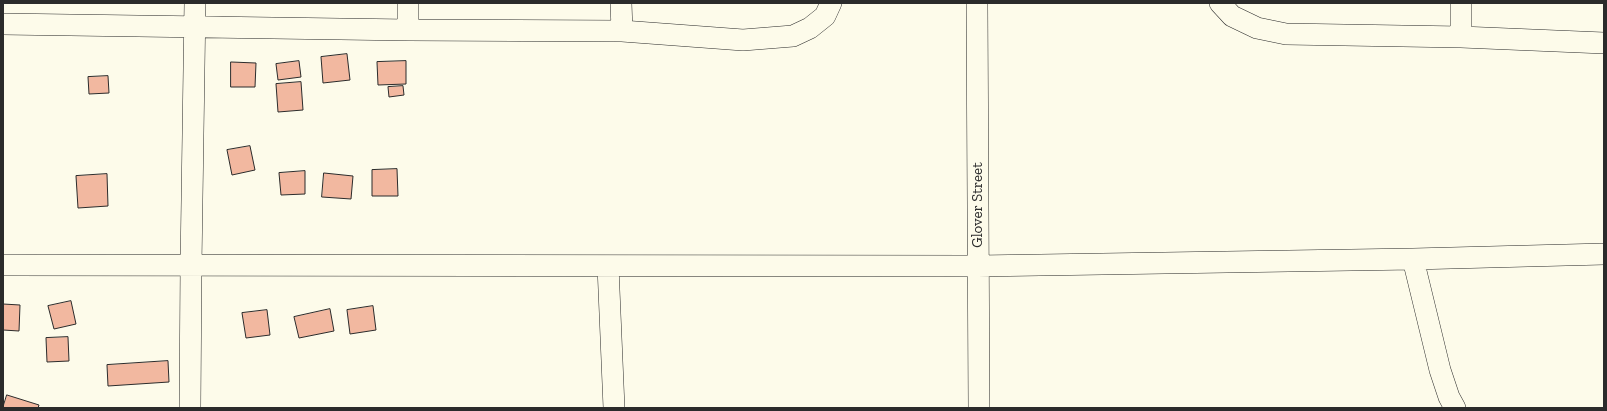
<!DOCTYPE html>
<style>
body{margin:0}
#map{position:relative;width:1607px;height:411px;overflow:hidden;background:#fdfbea;font-family:"Zilla Slab",serif}
canvas{display:block}
.frame{position:absolute;inset:0;border:4px solid #2b2b2b;pointer-events:none}
</style>
<div id="map">
<canvas width="1607" height="411"></canvas>
<div class="frame"></div>
</div>
<script>
const ctx = document.querySelector('canvas').getContext('2d');
ctx.lineJoin = 'round';
function fillPath(path, color) {
  ctx.fillStyle = color;
  ctx.fill(path, 'evenodd');
}
function trace(path, color, width, dash) {
  ctx.strokeStyle = color;
  ctx.lineWidth = width;
  ctx.lineCap = dash ? 'butt' : 'round';
  ctx.setLineDash(dash || []);
  ctx.stroke(path);
}
function write(font, color, halo, rows, align = 'center') {
  ctx.font = font + ' "Zilla Slab",serif';
  ctx.lineWidth = 3;
  ctx.setLineDash([]);
  ctx.textBaseline = 'middle';
  ctx.strokeStyle = halo;
  ctx.fillStyle = color;
  for (const [text, x, y, turn = 0] of rows) {
    ctx.save();
    ctx.translate(x, y);
    ctx.rotate((+turn || 0) * Math.PI / 180);
    ctx.textAlign = isNaN(turn) ? turn : align;
    if (halo) ctx.strokeText(text, 0, 0);
    ctx.fillText(text, 0, 0);
    ctx.restore();
  }
}
const building = new Path2D(`
 M347 54 350 80 323 83 321 57Z
 M299 61 301 77 278 80 276 64Z
 M406 61V84L378 85 377 62Z
 M231 62 256 63 255 87H231Z
 M108 76 109 93 89 94 88 77Z
 M301 82 303 110 278 112 276 84Z
 M403 86 404 95 389 97 388 87Z
 M250 146 255 170 232 175 227 150Z
 M397 169 398 196H372V170Z
 M305 171V194L281 195 279 173Z
 M324 173 353 176 351 199 322 197Z
 M107 174 108 206 78 208 76 176Z
 M71 301 76 324 54 329 48 306Z
 M3 304 20 305 19 331 3 330Z
 M373 306 376 330 350 334 347 310Z
 M330 309 334 331 299 338 294 317Z
 M267 310 270 335 246 338 242 313Z
 M68 337 69 361 47 362 46 338Z
 M168 361 169 382 108 386 107 365Z
 M7 395 39 405 38 408H3Z`);
const street = new Path2D(`
 M621 3 622 31
 M977 3 979 408
 M1220 3 1232 16 1257 28 1286 34 1461 37 1604 43
 M3 24 408 30 622 31 743 40 793 36 810 28 825 16 831 3
 M408 30V3
 M1461 37V3
 M1413 259 1440 370 1449 397 1455 408
 M3 265 978 266 1413 259 1604 254
 M608 266 614 408
 M190 408 191 265 195 3`);
const streetNames = [
 ["Glover Street",978,205,-90]
];
fillPath(building, '#f2b8a0');
trace(building, '#2b2b2b', 1);
trace(street, '#2b2b2b', 22);
trace(street, '#fdfbea', 21);
write('15px', '#2b2b2b', '#fdfbea', streetNames);
</script>
